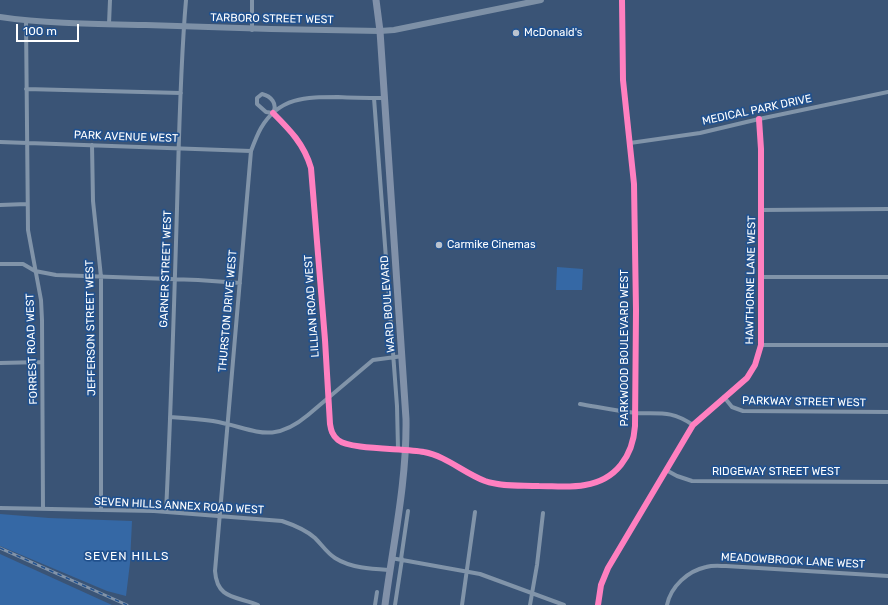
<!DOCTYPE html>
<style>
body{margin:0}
#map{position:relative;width:888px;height:605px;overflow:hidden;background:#3a5476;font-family:Rubik,sans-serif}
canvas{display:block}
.scale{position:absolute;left:16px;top:24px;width:63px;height:18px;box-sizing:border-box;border:2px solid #fff;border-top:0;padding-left:5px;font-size:12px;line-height:14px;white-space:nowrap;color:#fff;-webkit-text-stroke:3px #21518e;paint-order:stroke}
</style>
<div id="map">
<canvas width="888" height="605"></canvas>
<div class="scale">100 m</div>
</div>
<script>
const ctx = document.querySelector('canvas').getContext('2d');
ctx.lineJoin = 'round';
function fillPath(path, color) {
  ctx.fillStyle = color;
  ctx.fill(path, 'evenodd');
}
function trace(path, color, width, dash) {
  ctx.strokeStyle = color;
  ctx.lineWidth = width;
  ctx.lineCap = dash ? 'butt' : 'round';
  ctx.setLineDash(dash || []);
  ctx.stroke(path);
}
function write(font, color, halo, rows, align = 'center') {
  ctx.font = font + ' Rubik,sans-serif';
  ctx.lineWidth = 3.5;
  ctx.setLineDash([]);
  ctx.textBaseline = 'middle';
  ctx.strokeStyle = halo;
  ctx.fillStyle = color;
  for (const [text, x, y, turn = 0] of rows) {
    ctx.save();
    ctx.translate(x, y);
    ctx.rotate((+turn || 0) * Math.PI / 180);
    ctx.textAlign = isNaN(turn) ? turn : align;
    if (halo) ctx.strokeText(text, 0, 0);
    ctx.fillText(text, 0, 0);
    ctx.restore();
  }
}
const green = new Path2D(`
 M557 267 583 269 582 290H556Z
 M0 514 49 518 132 521 130 563 126 596 107 591 0 546Z
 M0 554 112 605H0Z`);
const street = new Path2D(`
 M26 20 28 230 41 300 42 320 43 509
 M109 24 110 0
 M252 30V0
 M26 89 181 93
 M262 94C271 96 278 104 273 113L266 112 257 104V98Z
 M374 98 397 406 398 449
 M273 113C290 130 304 144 311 168L325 340 330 424C331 430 332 435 338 440 350 450 405 448 424 452 446 456 464 473 485 481 502 487 521 485 539 486 554 486 570 488 585 485 616 480 633 456 635 426L636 310 634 184 623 80 622 0
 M0 142 251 151
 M630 143 700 133 759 119 888 92
 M92 145 93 201 101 277V510
 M0 205 27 204
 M762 210 888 209
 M0 264H23L35 271 56 275 198 280 240 283
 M762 277H888
 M761 345H888
 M0 363 42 362
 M724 397 732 407 743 411 888 412
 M580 404C598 407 617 411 636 413 660 414 671 410 693 425
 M170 417C185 418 199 419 213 421 254 428 271 446 308 415L373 360 403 356
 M666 470 677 476 692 481 888 482
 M0 508 154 511 282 521C294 525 306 530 315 538 322 545 327 553 335 558 351 568 371 569 389 570
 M166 512C171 411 174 310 177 209 179 139 180 69 186 0
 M391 558 480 574 564 605
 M401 559 408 511
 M258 605C237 596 217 600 215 571L251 151C254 143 257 135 261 128 279 97 306 97 338 97 354 98 369 98 384 98
 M375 605 377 592
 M395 605 402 559
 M462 605 475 512
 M530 605 537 565 543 513
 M598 605 601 585 608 568 693 425 747 378 755 365 761 345V149L759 119
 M667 605C671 586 688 571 706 567 713 565 720 566 726 566L888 576`);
const secondary = new Path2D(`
 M0 17C48 24 97 24 146 25 224 28 302 30 380 31L394 30 541 0`);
const primary = new Path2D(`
 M376 0 380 31 406 419C407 481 393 544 385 605`);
const rail = new Path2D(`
 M0 548 127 605`);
const cycleway = new Path2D(`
 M273 113C290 130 304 144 311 168L325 340 330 424C331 430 332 435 338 440 350 450 405 448 424 452 446 456 464 473 485 481 502 487 521 485 539 486 554 486 570 488 585 485 616 480 633 456 635 426L636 310 634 184 623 80 622 0
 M598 605 601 585 608 568 693 425 747 378 755 365 761 345V149L759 119`);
const markers = [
 [516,33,4,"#bac3cf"],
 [439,245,4,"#bac3cf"]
];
const streetNames = [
 ["TARBORO STREET WEST",272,19,1],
 ["MEDICAL PARK DRIVE",757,110,-12],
 ["PARK AVENUE WEST",126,137,2],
 ["GARNER STREET WEST",166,269,-88],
 ["HAWTHORNE LANE WEST",751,280,-89],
 ["WARD BOULEVARD",388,304,-94],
 ["LILLIAN ROAD WEST",312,306,-94],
 ["THURSTON DRIVE WEST",228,311,-85],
 ["JEFFERSON STREET WEST",91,328,-91],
 ["PARKWOOD BOULEVARD WEST",625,348,-90],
 ["FORREST ROAD WEST",32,349,-92],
 ["PARKWAY STREET WEST",804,402,1],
 ["RIDGEWAY STREET WEST",776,472],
 ["SEVEN HILLS ANNEX ROAD WEST",179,506,3],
 ["MEADOWBROOK LANE WEST",793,561,3]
];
const poiNames = [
 ["McDonald's",524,33],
 ["Carmike Cinemas",447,245]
];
const neighbourhoodNames = [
 ["SEVEN HILLS",127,557]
];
fillPath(green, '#3568a5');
trace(street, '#8194a9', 4);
trace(secondary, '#7d90a6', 6);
trace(primary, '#8191a9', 7);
trace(rail, '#8193a9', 3);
trace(rail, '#21518e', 1.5, [4.5]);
trace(cycleway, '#ff80c0', 6);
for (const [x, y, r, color] of markers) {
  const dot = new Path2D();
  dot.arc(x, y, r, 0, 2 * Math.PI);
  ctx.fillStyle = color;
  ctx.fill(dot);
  trace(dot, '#21518e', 1.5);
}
write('11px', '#fff', '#21518e', streetNames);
write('11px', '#fff', '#21518e', poiNames, 'left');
ctx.letterSpacing = '1px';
write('12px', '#fff', '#21518e', neighbourhoodNames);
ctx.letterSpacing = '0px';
</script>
